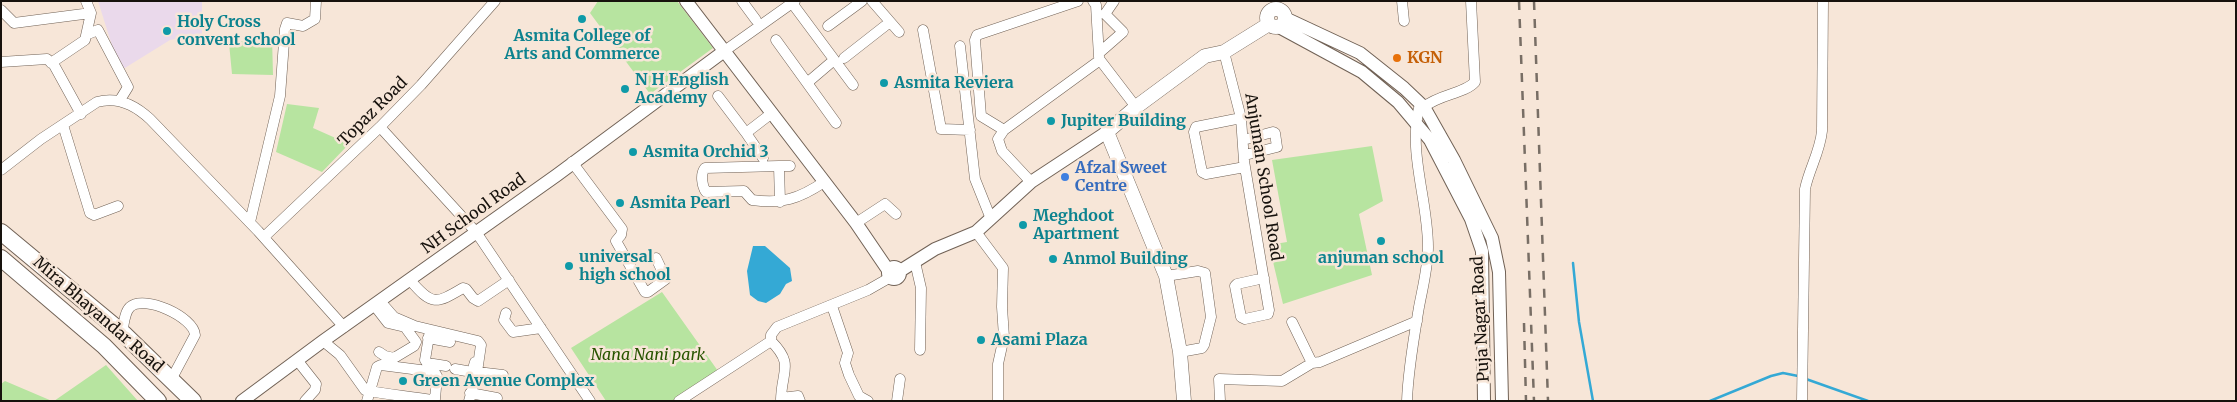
<!DOCTYPE html>
<style>
body{margin:0}
#map{position:relative;width:2237px;height:402px;overflow:hidden;background:#f7e6d8;font-family:Merriweather,serif}
canvas{display:block}
.frame{position:absolute;inset:0;border:2px solid #17120d;pointer-events:none}
</style>
<div id="map">
<canvas width="2237" height="402"></canvas>
<div class="frame"></div>
</div>
<script>
const ctx = document.querySelector('canvas').getContext('2d');
ctx.lineJoin = 'round';
function fillPath(path, color) {
  ctx.fillStyle = color;
  ctx.fill(path, 'evenodd');
}
function trace(path, color, width, dash) {
  ctx.strokeStyle = color;
  ctx.lineWidth = width;
  ctx.lineCap = dash ? 'butt' : 'round';
  ctx.setLineDash(dash || []);
  ctx.stroke(path);
}
function write(font, color, halo, rows, align = 'center') {
  ctx.font = font + ' Merriweather,serif';
  ctx.lineWidth = 5;
  ctx.setLineDash([]);
  ctx.textBaseline = 'middle';
  ctx.strokeStyle = halo;
  ctx.fillStyle = color;
  for (const [text, x, y, turn = 0] of rows) {
    ctx.save();
    ctx.translate(x, y);
    ctx.rotate((+turn || 0) * Math.PI / 180);
    ctx.textAlign = isNaN(turn) ? turn : align;
    if (halo) ctx.strokeText(text, 0, 0);
    ctx.fillText(text, 0, 0);
    ctx.restore();
  }
}
const education = new Path2D(`
 M98 1H202V34L170 40 120 71Z`);
const green = new Path2D(`
 M598 1H677L713 48 650 94 590 13Z
 M272 37 273 75 232 74 229 43Z
 M287 104 319 108 313 128 349 144 322 172 276 152Z
 M1372 146 1383 201 1359 214 1372 275 1283 304 1269 245 1287 242 1272 160Z
 M662 292 718 371 673 401H606L571 348Z
 M106 365 138 401H54Z
 M5 381 52 401H1V384Z`);
const water = new Path2D(`
 M753 246H765L790 268 792 281 786 284 780 294 766 303 758 301 750 295 747 271Z`);
const stream = new Path2D(`
 M1573 263 1579 322 1593 401
 M1806 379 1868 401
 M1710 401 1771 376 1783 373 1798 376`);
const minor = new Path2D(`
 M86 1 91 13
 M742 1 756 20
 M872 1 899 32
 M1093 1 1096 5 1099 57
 M1402 1 1404 21
 M792 3 853 85
 M1 10 14 23 91 13 85 40 51 63
 M828 26 862 1
 M923 30 941 129 970 130
 M88 34 98 30 128 87 120 100
 M776 40 836 123
 M960 46 975 179 991 219
 M723 52 795 1
 M1224 52 1241 118 1244 161 1269 310 1268 314 1245 319 1241 317 1235 286 1237 284 1264 278
 M1099 53 1123 32 1105 14 1114 1
 M844 58 890 22
 M1 62 47 59 54 65 81 114
 M807 83 834 60
 M718 96 746 133 772 113
 M1424 107C1440 94 1464 94 1475 82L1471 1
 M1241 118 1196 127 1194 132 1202 172 1206 174 1245 167
 M63 125 90 213 94 215 118 206
 M380 127 476 232 590 401
 M1004 130 981 116 975 40 977 35 1078 1
 M746 133 763 158
 M1243 140 1273 132 1275 133 1277 147 1245 155
 M572 162 622 229 621 235 616 241 645 292H648L666 279 656 258
 M779 166H790
 M1 170 41 139 97 102C118 96 135 105 150 119L258 231 344 327
 M1031 182 1002 151 998 139 1004 130 1100 60 1136 107
 M780 202 779 166 705 168C700 174 702 186 706 192L744 191 752 200C782 204 799 199 824 182
 M250 222 280 96 285 29 287 23 303 26 315 19 316 1
 M856 223 885 204 896 214
 M976 232 1003 268 1002 307 1004 337 998 364V401
 M264 237 380 127 421 85 495 1
 M915 262 921 288 920 350
 M1166 276 1198 271 1205 273 1211 317 1204 345 1202 348 1180 352
 M410 280C432 306 436 304 463 288L466 289 473 298 478 301 509 280
 M380 301 394 317 415 326 478 341 481 345 477 372 469 401
 M374 305 388 323 405 327 416 342 414 346 394 358 385 356 379 352
 M832 306 848 353 845 363 849 375 859 396 868 401
 M506 313 504 320 513 332 541 328
 M1292 322 1312 363 1320 362 1417 321
 M430 330 425 360 427 363 446 366
 M122 333C124 325 124 313 130 307 144 294 194 317 195 335L171 380
 M428 338 450 342
 M323 341 340 355 365 390C387 395 410 396 432 400L435 399 437 376 435 373 428 371 381 365 377 367 367 401
 M297 360 316 384 315 390 305 401
 M455 369 472 372 475 362
 M477 372 503 375
 M470 393 497 398
 M781 398 798 396 800 401
 M679 401 771 341
 M781 401C781 371 795 365 771 341V335L777 327 868 290 889 278
 M897 401 900 379
 M1220 401 1219 379 1282 381 1312 363
 M1407 401C1408 370 1414 337 1419 307 1423 286 1428 267 1428 247 1428 199 1407 151 1420 104
 M1802 401 1805 189C1809 169 1820 152 1822 131L1823 1`);
const tertiary = new Path2D(`
 M686 1 856 223 888 270
 M1285 18 1360 53 1404 88 1424 107 1454 160 1492 238 1499 272 1502 401
 M1279 27 1362 72 1398 102 1430 140 1471 219 1482 251 1484 401
 M888 273a6 6 0 1 1 12 0a6 6 0 1 1-12 0Z
 M900 271 935 249 976 232 1031 182 1107 132
 M242 401 323 341 557 175 723 52`);
const secondary = new Path2D(`
 M1267 18a9 9 0 1 1 18 0a9 9 0 1 1-18 0Z
 M1184 401 1180 352 1166 276 1107 132 1136 107 1205 56 1224 52 1269 24`);
const primary = new Path2D(`
 M1 232 125 335 193 401
 M1 258 104 346 158 401`);
const rail = new Path2D(`
 M1519 1 1534 401
 M1534 1 1548 401
 M1524 323 1526 401`);
const markers = [
 [582,19,5,"#0f9aa8"],
 [167,31,5,"#0f9aa8"],
 [1397,58,5,"#e8710a"],
 [884,83,5,"#0f9aa8"],
 [625,89,5,"#0f9aa8"],
 [1051,121,5,"#0f9aa8"],
 [633,152,5,"#0f9aa8"],
 [1065,177,5,"#3f7fe0"],
 [620,203,5,"#0f9aa8"],
 [1023,225,5,"#0f9aa8"],
 [1381,241,5,"#0f9aa8"],
 [1053,259,5,"#0f9aa8"],
 [569,266,5,"#0f9aa8"],
 [981,340,5,"#0f9aa8"],
 [403,381,5,"#0f9aa8"]
];
const cultureNames = [
 ["Holy Cross",177,22],
 ["convent school",177,40],
 ["Asmita College of",582,36,"center"],
 ["Arts and Commerce",582,54,"center"],
 ["N H English",635,80],
 ["Academy",635,98],
 ["Asmita Reviera",894,83],
 ["Jupiter Building",1061,121],
 ["Asmita Orchid 3",643,152],
 ["Asmita Pearl",630,203],
 ["Meghdoot",1033,216],
 ["Apartment",1033,234],
 ["universal",579,257],
 ["high school",579,275],
 ["anjuman school",1381,258,"center"],
 ["Anmol Building",1063,259],
 ["Asami Plaza",991,340],
 ["Green Avenue Complex",413,381]
];
const foodNames = [
 ["KGN",1407,58]
];
const streetNames = [
 ["Topaz Road",373,112,-45],
 ["Anjuman School Road",1263,177,81],
 ["NH School Road",474,214,-36],
 ["Mira Bhayandar Road",98,315,41],
 ["Puja Nagar Road",1481,319,-93]
];
const shopNames = [
 ["Afzal Sweet",1075,168],
 ["Centre",1075,186]
];
const parkNames = [
 ["Nana Nani park",648,355]
];
fillPath(education, '#ead9eb');
fillPath(green, '#b7e4a0');
fillPath(water, '#34a9d5');
trace(stream, '#34a9d5', 2.5);
trace(minor, '#716256', 11);
trace(tertiary, '#716256', 14);
trace(secondary, '#716256', 15);
trace(primary, '#716256', 18);
trace(minor, '#fff', 10);
trace(tertiary, '#fff', 12);
trace(secondary, '#fff', 14);
trace(primary, '#fff', 16);
trace(rail, '#786e65', 2.5, [9, 9]);
for (const [x, y, r, color] of markers) {
  const dot = new Path2D();
  dot.arc(x, y, r, 0, 2 * Math.PI);
  ctx.fillStyle = color;
  ctx.fill(dot);
  trace(dot, '#f7e6d8', 2);
}
write('bold 16px', '#0d838f', '#f7e6d8', cultureNames, 'left');
write('bold 16px', '#c56008', '#f7e6d8', foodNames, 'left');
write('16px', '#17120d', '#f7e6d8', streetNames);
write('bold 16px', '#366cbe', '#f7e6d8', shopNames, 'left');
write('italic 16px', '#285500', '#f7e6d8', parkNames);
</script>
